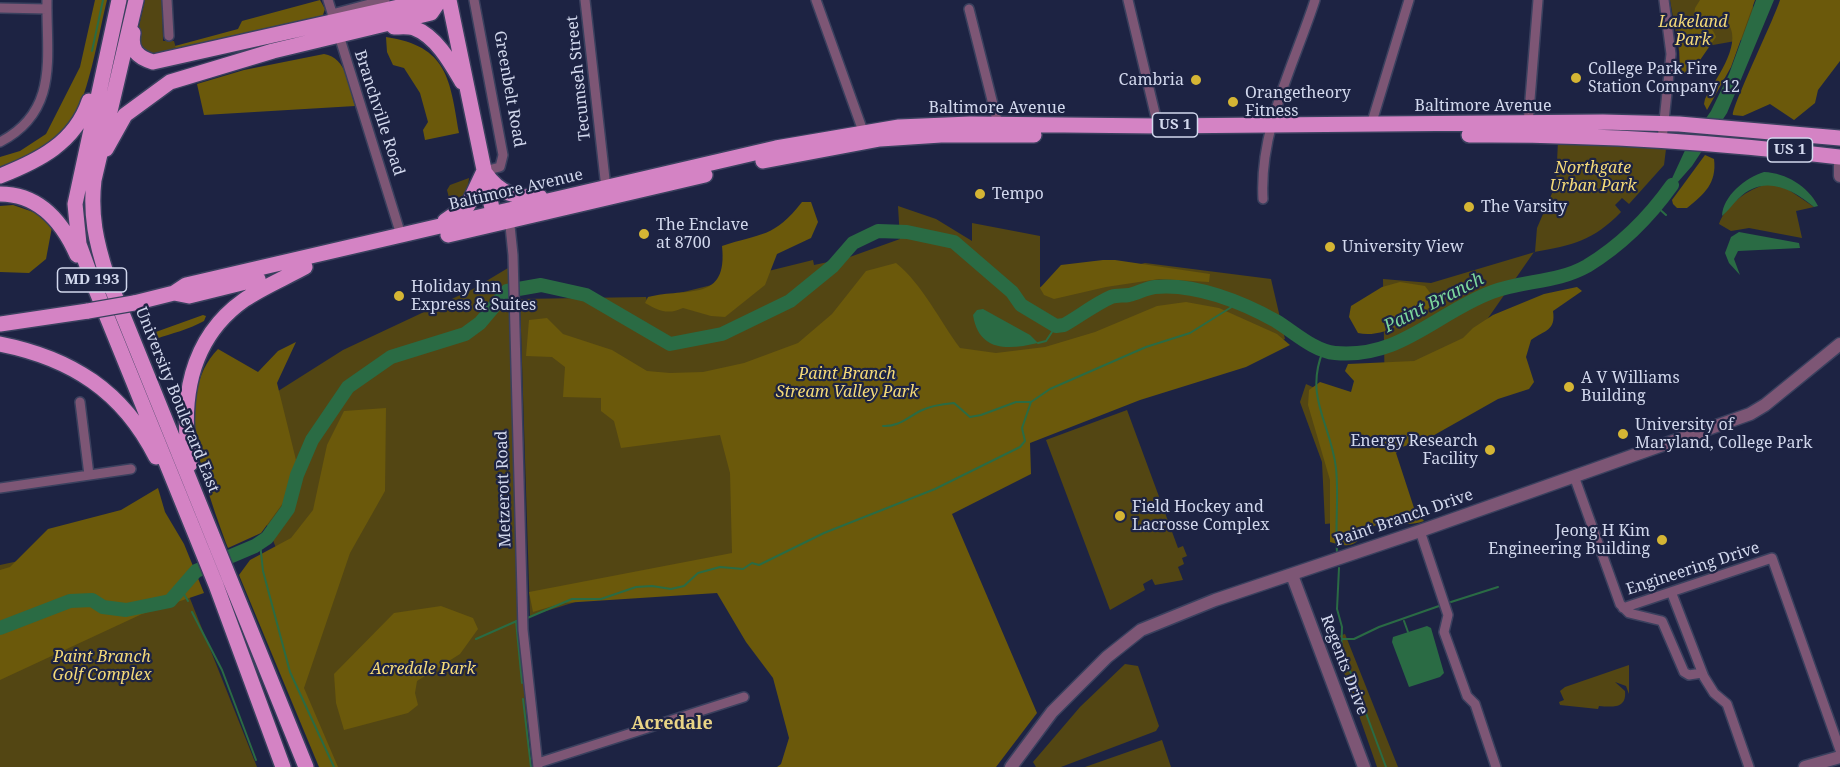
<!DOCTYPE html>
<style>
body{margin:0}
canvas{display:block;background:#1d2343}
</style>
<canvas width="1840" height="767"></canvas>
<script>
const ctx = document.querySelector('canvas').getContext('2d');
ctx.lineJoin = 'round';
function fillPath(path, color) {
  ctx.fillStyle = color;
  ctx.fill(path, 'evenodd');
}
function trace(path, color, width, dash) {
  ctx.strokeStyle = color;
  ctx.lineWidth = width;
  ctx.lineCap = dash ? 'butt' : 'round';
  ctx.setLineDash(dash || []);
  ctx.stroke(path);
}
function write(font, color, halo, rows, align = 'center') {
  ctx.font = font + ' "Noto Serif",serif';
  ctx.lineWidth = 4.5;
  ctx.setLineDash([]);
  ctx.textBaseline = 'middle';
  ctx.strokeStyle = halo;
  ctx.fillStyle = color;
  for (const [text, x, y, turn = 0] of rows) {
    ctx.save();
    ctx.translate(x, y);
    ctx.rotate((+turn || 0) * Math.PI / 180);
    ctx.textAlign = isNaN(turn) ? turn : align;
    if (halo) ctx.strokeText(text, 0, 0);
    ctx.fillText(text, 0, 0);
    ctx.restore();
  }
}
const green = new Path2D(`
 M145 0H162L163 41H174L177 52 146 55 136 39Z
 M1670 0H1711L1701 16 1753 5 1758 37 1679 51Z
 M1558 141 1666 149 1664 165 1629 204 1622 198 1615 205 1621 212C1593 241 1573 245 1534 252L1386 465 1383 279 1431 283 1535 252 1537 228 1556 184Z
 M469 178C468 192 463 200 452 209L447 190 450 185Z
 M1768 184 1786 188 1814 207 1796 211 1802 238 1749 228 1731 231 1719 224C1726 204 1748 189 1768 184Z
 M898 206 936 219 972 241V223L1040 236V287L1145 263 1271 279 1285 339 1103 409 752 558 627 586 530 616 520 299 646 297 647 301 813 260 814 265 847 258 900 239Z
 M508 268 521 655 531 767H335L297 672 280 558 261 510 215 431 343 350 473 289Z
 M1306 384 1347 403 1354 521 1325 524 1322 462 1300 402Z
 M1127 410 1178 548 1183 546 1187 556 1182 558 1184 564 1178 567 1183 580 1155 585 1152 579 1143 584 1145 590 1110 610 1046 440Z
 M136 536 189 596 257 767H0V565Z
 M1345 634 1398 767H1377L1332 638Z
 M1125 664 1138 666 1159 726 1156 731 1061 767H1036L1033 762 1080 707Z
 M1629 665V694L1626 686 1615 682 1625 691C1627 709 1612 707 1599 706L1598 709 1560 705 1559 702 1564 700 1560 691 1565 687Z
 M1162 740 1171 767H1085Z`);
const forest = new Path2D(`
 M95 0H107C99 32 87 106 67 129 50 149 23 159 0 170V157L20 151 46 134 80 67Z
 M320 0 325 9 321 21 177 52 175 46 238 29 242 21Z
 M1700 0H1755L1731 67 1707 110 1704 104 1705 99C1714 81 1742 46 1729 25L1694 15 1695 8Z
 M1780 0H1840V61L1818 90 1815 103 1794 120 1770 104 1743 116 1733 115C1731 108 1775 17 1780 0Z
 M1678 22C1681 23 1684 26 1687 27 1696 29 1710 19 1716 37L1698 63 1685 73 1680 71Z
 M386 37C448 46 450 80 459 133L425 140 423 130 428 122 420 93 404 68 393 65 387 52Z
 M324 54C347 58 349 86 355 106L204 115 197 84 244 70Z
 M1705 155 1714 159C1717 184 1704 194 1687 208H1677L1673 204 1672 200Z
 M802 202H811L818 222 811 238 777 254 765 285 725 317 711 316 683 308C668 315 659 311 645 303L648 297C688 287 728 303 722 246 761 233 774 238 802 202Z
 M13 205 39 214 52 227 46 259 29 273 0 272V206Z
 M1103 260H1115L1210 274 1209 282 1159 279 1106 287 1054 299 1044 295 1040 288 1061 265Z
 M896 263C923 285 939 320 960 348L996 353 1045 347 1095 332 1157 306 1186 302 1219 308 1277 334 1290 345 1246 367 1140 400 1030 443 1031 474 952 514 1037 713 996 767H777L781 764 789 738 773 678 746 642 717 593 563 603 533 612 529 592 732 553 730 473 720 435 621 448 614 421 601 411V398L563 397 565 367 552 357 526 356 529 320 547 318 563 334 612 350 647 371 670 373 703 372 744 363 798 343 832 314 866 271Z
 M1400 282 1425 286 1431 294 1433 305C1414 319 1382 339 1358 333L1349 317 1351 306 1382 287Z
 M1577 287 1582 291 1553 311C1556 331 1545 330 1531 340L1526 357 1534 382 1529 389 1498 399 1429 438 1402 447 1396 453 1415 511 1424 521C1399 530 1392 514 1364 531 1357 548 1346 547 1330 542V480L1308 405 1309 390 1320 382 1351 392 1354 381 1345 371 1348 364 1414 361 1463 338 1473 328 1493 315 1544 294Z
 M203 315 206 316 204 321C188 330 172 333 156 339L153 333Z
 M296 342 277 383 296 460 286 499 261 533 228 548C208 493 170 398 218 349L258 372 278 351Z
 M386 408 385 491 350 553 304 688 338 767H319L239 575 250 560 291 538 313 510 327 445 344 411Z
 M158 488 165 512 184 544 204 593 142 614 0 680V570L10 567 48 529 121 510Z
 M441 606 473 618 478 629 460 654 417 681 415 693 418 705 408 713 344 730 336 703 334 674 394 613Z`);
const water = new Path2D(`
 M1756 0H1774L1727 113 1692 166 1662 200 1687 146 1711 111 1729 74Z
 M1764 172C1786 173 1808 186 1818 206L1814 207C1791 188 1763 174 1738 199 1732 205 1728 211 1722 216 1723 196 1745 178 1764 172Z
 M1739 232 1799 243 1800 248 1738 251 1734 259 1740 275 1729 263 1725 253 1731 237Z
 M983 309 1030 335 1038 343C1008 350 979 352 973 315L977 310Z
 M1427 626 1431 628 1444 673 1440 677 1409 687 1392 642 1393 637Z`);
const stream = new Path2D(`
 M92 51 103 0
 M1656 206 1666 215
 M1038 343 1046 341 1056 326
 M1323 351C1304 397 1331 424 1336 468 1339 496 1335 524 1337 552
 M883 426C898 427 907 418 920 411 930 406 942 404 954 403L970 417 981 415 1016 402H1031L1050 389 1146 347 1190 333 1238 303
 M260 543 263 571 290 672 334 767
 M1339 568 1337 609 1342 627 1341 657 1351 673 1386 767
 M186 582 184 594 188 601
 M1451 602 1498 587
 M192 612 222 670 256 760
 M525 619 572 599H601L636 587 652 586 671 589 684 586 698 573 720 567 743 569 752 563 759 565 824 533 935 489 1020 447 1025 441 1022 428 1031 402
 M516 621 522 683
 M1404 621 1408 632
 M476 639 519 620
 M1341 639H1354L1379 627 1439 606
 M523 699 531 767`);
const river = new Path2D(`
 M0 628 70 601 92 600 103 607 126 610 170 601 196 571 255 546 267 538 288 509 297 475 312 440 348 387 391 357 465 334 480 323 507 291 541 285 586 295 670 344 722 334 790 301 833 266 853 243 878 231 907 232 954 242 1012 292 1021 305 1056 326 1064 325C1080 316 1095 304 1111 297 1117 295 1123 296 1129 295 1138 293 1146 288 1155 287 1195 283 1242 302 1276 321 1294 332 1314 351 1335 353 1400 359 1436 313 1492 292 1524 280 1557 283 1587 266 1620 246 1650 216 1672 185`);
const minor = new Path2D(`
 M167 0 169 36
 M328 0 401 235
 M474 0 503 155 500 167 484 171
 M585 0 606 188
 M816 0 863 131
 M1128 0 1158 126
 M0 8 47 9
 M969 9 998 124
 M332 14 385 0
 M1528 124 1538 0
 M1371 125 1409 0
 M1662 140 1671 54 1664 0
 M0 142C60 111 46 56 47 0
 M1263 199C1259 129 1294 65 1315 0
 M509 216 513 255 523 630 538 767
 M80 402 89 475
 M1574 476 1620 604 1629 613 1662 621 1684 672 1689 675 1702 673
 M0 488 131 469
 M1420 531 1448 615 1444 632 1467 696 1475 704 1496 767
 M1672 594 1704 677 1714 693 1727 704 1749 767
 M1623 608 1772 558 1840 750
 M538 763 744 697`);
const tertiary = new Path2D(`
 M1840 165V176
 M1292 575 1364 767
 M1011 767 1052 712 1107 657 1141 630 1215 600 1420 531 1750 414 1765 405 1840 344
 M1805 767 1840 757`);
const primary = new Path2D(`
 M119 0 75 204 79 244 94 285 216 585 283 767
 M136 0 94 180C90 215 96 242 107 276L306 767
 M449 0 495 223
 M394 27C400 27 408 26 414 28 436 36 451 63 462 82
 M133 33C130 50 137 57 153 62L430 0
 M1469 135C1593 134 1717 142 1840 157
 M106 149 125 115 170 82 273 51 431 13 440 0
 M763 161 880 139 941 135H1034
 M486 174C500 194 516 198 540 197
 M0 176C38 161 75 143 89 101
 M0 194C39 194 62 221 77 255
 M445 221 468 205 484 171
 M448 235 705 175
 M174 293 189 296 258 279
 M134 303 174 293 186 285 776 148 899 127 970 124 1158 126 1603 122 1679 124 1840 138
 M0 324 88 311
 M0 344C71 358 123 391 156 457
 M190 464C180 402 189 339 244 300 263 287 285 278 305 267`);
const primaryBridge = new Path2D(`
 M88 311 134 303`);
const markers = [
 [1576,78,6,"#d5b534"],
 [1196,80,6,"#d5b534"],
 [1233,102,6,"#d5b534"],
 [980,194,6,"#d5b534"],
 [1469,207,6,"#d5b534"],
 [644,234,6,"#d5b534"],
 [1330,247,6,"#d5b534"],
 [399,296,6,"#d5b534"],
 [1569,387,6,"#d5b534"],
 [1623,434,6,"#d5b534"],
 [1490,450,6,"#d5b534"],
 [1120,516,6,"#d5b534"],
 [1662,540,6,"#d5b534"]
];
const shields = [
 [1175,125,45],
 [1790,150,45],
 [92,280,69]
];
const shieldNames = [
 ["US 1",1175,125],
 ["US 1",1790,150],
 ["MD 193",92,280]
];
const parkNames = [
 ["Lakeland",1693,22],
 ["Park",1693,40],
 ["Northgate",1593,168],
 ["Urban Park",1593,186],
 ["Paint Branch",847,374],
 ["Stream Valley Park",847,392],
 ["Paint Branch",102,657],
 ["Golf Complex",102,675],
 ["Acredale Park",423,669]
];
const poiNames = [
 ["College Park Fire",1588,69],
 ["Station Company 12",1588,87],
 ["Cambria",1184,80,"right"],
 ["Orangetheory",1245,93],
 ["Fitness",1245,111],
 ["Tempo",992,194],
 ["The Varsity",1481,207],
 ["The Enclave",656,225],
 ["at 8700",656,243],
 ["University View",1342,247],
 ["Holiday Inn",411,287],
 ["Express & Suites",411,305],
 ["A V Williams",1581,378],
 ["Building",1581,396],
 ["University of",1635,425],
 ["Maryland, College Park",1635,443],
 ["Energy Research",1478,441,"right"],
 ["Facility",1478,459,"right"],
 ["Field Hockey and",1132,507],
 ["Lacrosse Complex",1132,525],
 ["Jeong H Kim",1650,531,"right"],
 ["Engineering Building",1650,549,"right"]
];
const streetNames = [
 ["Tecumseh Street",579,78,-96],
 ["Greenbelt Road",509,89,80],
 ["Baltimore Avenue",1483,106],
 ["Baltimore Avenue",997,108],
 ["Branchville Road",379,113,72],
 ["Baltimore Avenue",516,190,-13],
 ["University Boulevard East",177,400,68],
 ["Metzerott Road",504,489,-92],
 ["Paint Branch Drive",1404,518,-19],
 ["Engineering Drive",1693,569,-18],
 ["Regents Drive",1344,665,69]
];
const waterNames = [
 ["Paint Branch",1434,303,-27]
];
const neighbourhoodNames = [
 ["Acredale",672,724]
];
fillPath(green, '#534613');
fillPath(forest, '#6b590b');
fillPath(water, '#2a6b44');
trace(stream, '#2a6b44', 2);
trace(river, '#2a6b44', 14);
trace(minor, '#3a405e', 12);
trace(tertiary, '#3a405e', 15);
trace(primary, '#3a405e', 18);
trace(minor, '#7d5675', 9);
trace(tertiary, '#7d5675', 12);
trace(primary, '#d483c4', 15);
trace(primaryBridge, '#3a405e', 18, []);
trace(primaryBridge, '#d483c4', 15);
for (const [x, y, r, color] of markers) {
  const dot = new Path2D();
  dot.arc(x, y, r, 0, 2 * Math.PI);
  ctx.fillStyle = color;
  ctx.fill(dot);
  trace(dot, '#1d2343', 2);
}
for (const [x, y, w] of shields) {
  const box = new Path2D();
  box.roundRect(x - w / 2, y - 12, w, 24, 4.5);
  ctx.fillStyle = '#1d2343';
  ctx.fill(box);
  trace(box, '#d2d8ed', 1.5);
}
write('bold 15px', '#d2d8ed', null, shieldNames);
write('italic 16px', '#f5da78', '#1d2343', parkNames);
write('16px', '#d2d8ed', '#1d2343', poiNames, 'left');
write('16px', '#d2d8ed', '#1d2343', streetNames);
write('italic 18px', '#7cd79c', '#1d2343', waterNames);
write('bold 18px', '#e9d486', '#1d2343', neighbourhoodNames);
</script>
